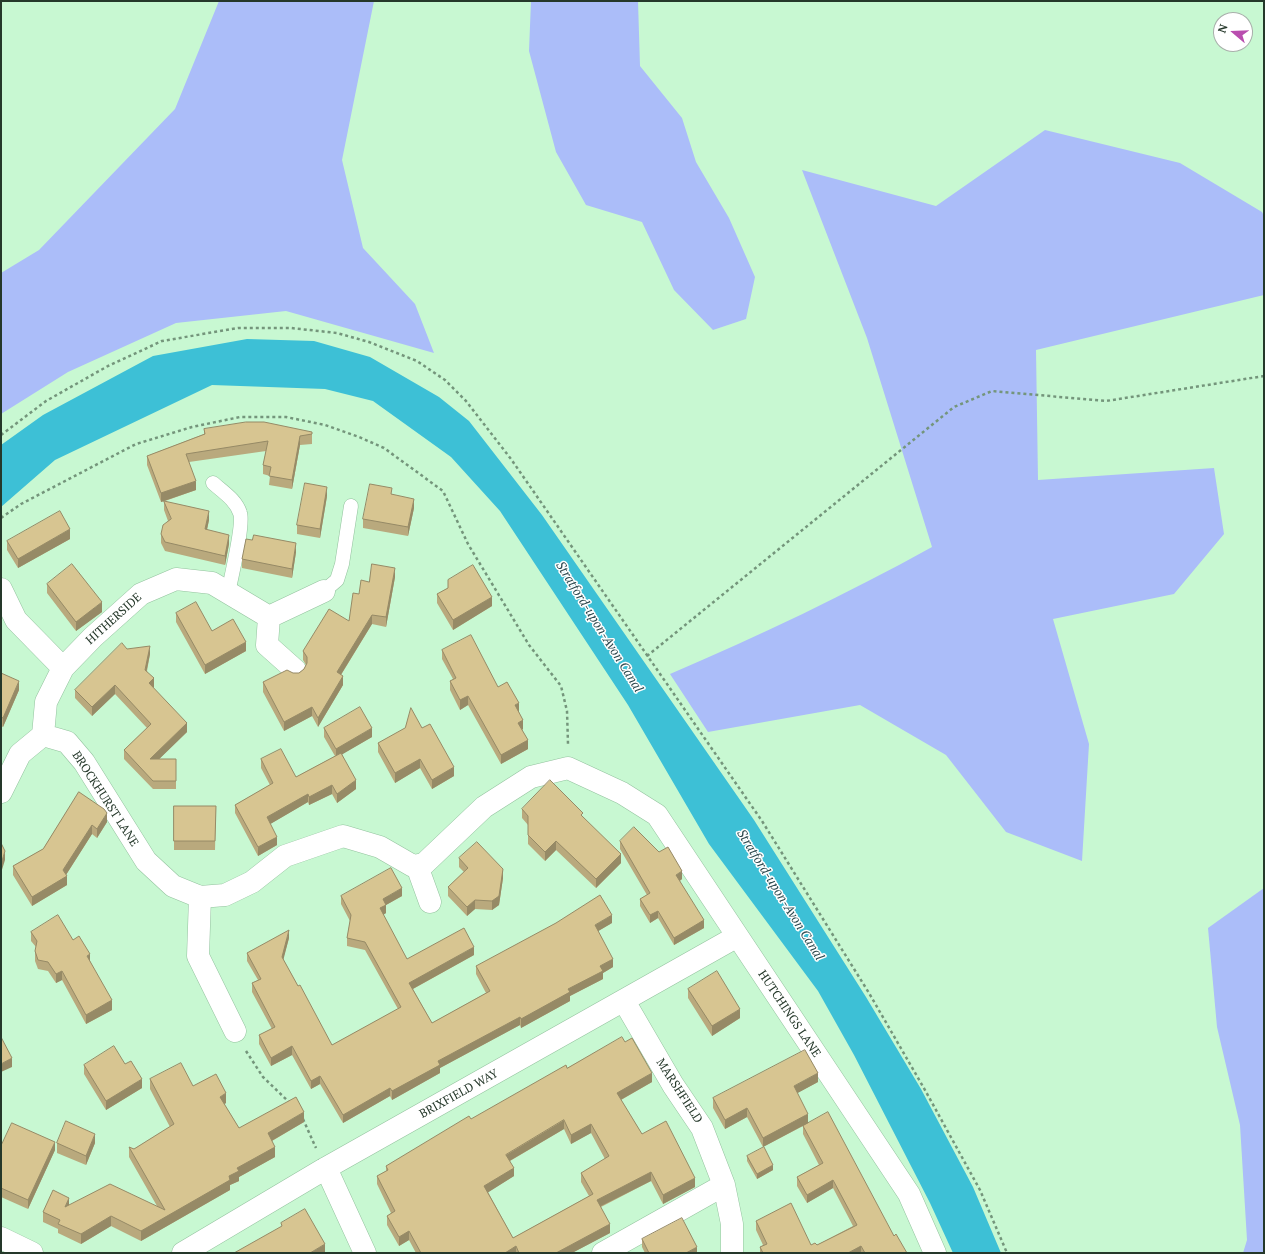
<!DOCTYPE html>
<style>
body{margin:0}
#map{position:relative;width:1265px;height:1254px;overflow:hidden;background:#c8f8d2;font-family:"PT Serif",serif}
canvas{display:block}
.frame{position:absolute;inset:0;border:2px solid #25382a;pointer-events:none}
.north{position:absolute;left:1213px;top:12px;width:40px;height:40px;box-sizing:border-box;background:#fff;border:1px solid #a8afaa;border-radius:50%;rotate:289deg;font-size:11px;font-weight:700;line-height:16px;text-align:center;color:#25382a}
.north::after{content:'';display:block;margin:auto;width:14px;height:18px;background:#b94eaf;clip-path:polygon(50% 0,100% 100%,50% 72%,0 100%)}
</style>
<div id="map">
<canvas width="1265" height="1254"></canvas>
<div class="frame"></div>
<div class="north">N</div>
</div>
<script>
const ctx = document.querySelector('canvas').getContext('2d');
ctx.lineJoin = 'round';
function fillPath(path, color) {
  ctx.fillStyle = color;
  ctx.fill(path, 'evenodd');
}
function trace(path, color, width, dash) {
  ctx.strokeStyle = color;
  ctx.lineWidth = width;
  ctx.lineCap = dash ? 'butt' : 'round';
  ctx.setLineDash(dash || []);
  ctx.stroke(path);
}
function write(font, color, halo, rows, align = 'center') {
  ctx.font = font + ' "PT Serif",serif';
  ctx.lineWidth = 3;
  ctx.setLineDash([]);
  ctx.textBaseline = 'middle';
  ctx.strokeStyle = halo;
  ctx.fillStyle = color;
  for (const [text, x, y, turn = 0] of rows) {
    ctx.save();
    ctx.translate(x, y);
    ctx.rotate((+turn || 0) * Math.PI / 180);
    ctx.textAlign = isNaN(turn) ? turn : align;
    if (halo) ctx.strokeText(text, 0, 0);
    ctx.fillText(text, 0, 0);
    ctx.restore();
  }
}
const green = new Path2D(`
 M219 1H374L342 160 363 248 415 304 434 353 286 311 176 323 68 372 1 414V273L39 250 175 109Z
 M531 1H638L640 66 682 118 696 162 729 218 755 277 746 319 713 330 674 290 642 222 586 205 556 152 529 51Z
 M1045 130 1180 163 1262 212 1264 216V295L1036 350 1038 480 1214 468 1224 534 1174 594 1053 619 1089 744 1082 861 1006 832 946 755 860 705 708 732 670 674C759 636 847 594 932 547L867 338 802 170 936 206Z
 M1264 888V1253H1243L1247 1240 1240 1125 1217 1027 1208 928Z`);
const water = new Path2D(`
 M247 339 314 341 370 357 439 397 469 421 542 515 754 820 866 997 921 1089 973 1187 1001 1253H953L930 1203 854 1055 818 991 709 844 628 705 500 511 451 457 373 401 325 389 212 385 55 460 1 507V445L43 415 153 356Z`);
const path = new Path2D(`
 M1 435 46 401 108 366 162 341 238 328H291L337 333 369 342 417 361 445 380 466 401 511 459 762 821 869 993 925 1090 980 1190 1007 1253
 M1 518 21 504 136 444 192 427 240 417H286L325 425 359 437 384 448 443 491 468 544 529 645 561 686 567 711 568 744
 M647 656 954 407 992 391 1106 401 1264 376
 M246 1051 263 1077 290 1103
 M303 1119 316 1148`);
const service = new Path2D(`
 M213 483C223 492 236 500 240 513 244 523 231 579 228 593
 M324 591 337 580 342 564 351 506`);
const minor = new Path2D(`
 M1 589 16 620 63 668
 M269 617 267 645 295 670
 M43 735 46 702 63 668 93 637 141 594 176 579 212 583 269 617 324 591
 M1 792 20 754 43 735 67 742 84 762 146 861 173 886 200 897 225 895 252 882 285 856 343 836 380 847 413 866 424 864 484 807 531 777 568 768 622 793 657 815 909 1194 935 1253
 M417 866 430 902
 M200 897 198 956 235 1031
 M624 1001 673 1085 702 1128 724 1185 732 1224V1253
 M326 1168 365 1253
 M1 1238 32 1253
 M183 1253 326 1168 736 937
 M603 1253 724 1185`);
const wall = new Path2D(`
 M204 429 312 432V444L300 445 292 489 269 485 270 476 263 474V465L266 451 189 462 196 490 165 501 209 520 207 530 229 544 225 565 165 551 161 543V534L168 521 164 510V501L161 502 147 465V456L204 434Z
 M392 494 414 508 408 536 363 528V519Z
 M327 496 320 538 297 534V525Z
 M70 539 18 568 7 550V541Z
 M252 540 296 552 292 578 242 568V559Z
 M395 577 386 627 372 624 341 675 343 685 318 727 312 716 284 731 263 692V682L293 673H299L304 669 306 665 303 660V651L349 621 359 594 369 582Z
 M47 584 102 612 76 631 47 593Z
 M448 588 492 606 453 630 437 603V594Z
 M176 613 212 631 246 651 205 674 176 622Z
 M127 649 150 654 147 671 154 687 153 688 187 732 159 759H176V789H153L124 759V750L147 728 115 694 92 716 75 698V690Z
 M442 650 498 687 519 712 523 729 522 730 528 749 501 764 468 705 460 710 450 690V681L453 679 442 659Z
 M1 673 19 690 3 727 1 726Z
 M324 728 372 737 342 754 356 789 337 803 332 794 309 805 308 802 270 824 277 845 258 856 235 813V805L270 785 261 768V759L296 777 335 756 324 737Z
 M422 728 454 776 432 789 420 768 395 783 378 752V743Z
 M79 792 107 822 97 838 92 834 66 875 67 885 32 906 13 875V866L43 849Z
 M174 806H216L215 850H174Z
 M522 809 583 817 621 863 596 888 556 850 545 861 528 844V825L522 818Z
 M620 841 682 879 680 881 704 928 674 945 658 918 650 923 640 906V899L647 895 620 849Z
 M459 858 503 878 499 905 492 910 475 909 467 916 448 896V887L464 872 459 867Z
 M341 896H402L386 905V913L383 915 407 959 474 955 413 989 432 1023 486 993 476 974V966L612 923 598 931 613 967 603 973V979L570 996V1001L521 1028 520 1025 440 1068V1073L392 1100 390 1096 343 1123 320 1084 311 1089 292 1055 271 1066 259 1044V1035L272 1029 252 992V983L258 980 247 961V953L289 938 283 959 298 986 332 1045 398 1009 365 950 347 946V938L350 921 341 904Z
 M31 932 73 940 90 961 112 1010 86 1024 62 980 56 983 48 971 38 969 35 961V951L36 947 31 941Z
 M688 989 740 1018 712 1036 688 998Z
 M625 1042 652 1082 621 1100 642 1134 695 1187 663 1204 651 1181 601 1207 610 1233 572 1253H416L409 1240 399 1246 387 1225V1216L391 1213 377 1184V1176L386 1171V1166L567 1068ZM564 1129 571 1144 591 1133 605 1159 581 1173V1182L589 1196 513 1238 488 1192 514 1176 510 1161Z
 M125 1064 142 1088 106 1110 84 1074V1065Z
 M150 1079 193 1086 226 1103 224 1104 239 1128 304 1122 272 1141 275 1157 239 1177V1181L230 1185V1190L141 1241 111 1226 81 1244 58 1233V1229L43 1222V1212L69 1205 157 1206 129 1157V1147L134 1149 170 1127 150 1089Z
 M818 1082 797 1093 808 1123 907 1253H760V1247L763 1245 756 1230V1221L811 1245H817L853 1226 833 1188 807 1203 797 1186V1177L819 1165 803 1134V1126L763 1147 747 1117 725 1129 713 1108V1098Z
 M57 1143H95L86 1165 57 1153Z
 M1 1146 55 1150 28 1209 1 1197Z
 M747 1156 773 1170 757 1179 747 1161Z
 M642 1239 697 1253H645L642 1247Z`);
const shadedWall = new Path2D(`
 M300 436V445L292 489V480Z
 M196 481V490L161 502V493Z
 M327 487V496L320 538V529Z
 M414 499V508L408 536V527Z
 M209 511V520L205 538V529Z
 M70 529V539L18 568V559Z
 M229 535V544L225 565V556Z
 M296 543V552L292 578V569Z
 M395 568V577L386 627V617Z
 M492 597V606L453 630V620Z
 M102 602V612L76 631V622Z
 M372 615V624L337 681V672Z
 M246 642V651L205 674V665Z
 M150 646V654L145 678V670Z
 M343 676V685L318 727V718Z
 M154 678V687L149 692V683Z
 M19 681V690L3 727V718Z
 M115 685V694L92 716V707Z
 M468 696V705L460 710V700Z
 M519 703V712L515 715V705Z
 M312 707V716L284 731V722Z
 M523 720V729L518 732V723Z
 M187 723V732L150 768V759Z
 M372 728V737L336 758V749Z
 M528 740V749L501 764V755Z
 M420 759V768L395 783V773Z
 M454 767V776L432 789V780Z
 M356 780V789L337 803V794Z
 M332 785V794L309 805V797Z
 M308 794V802L267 826V817Z
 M107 813V822L97 838V829Z
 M92 825V834L64 878 67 876V885L32 906V897L63 870Z
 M277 837V845L258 856V847Z
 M556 841V850L545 861V852Z
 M5 851V860L1 873V864Z
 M621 854V863L596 888V879Z
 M503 869V878L499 905 492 910V901Z
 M682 871V879L676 883V875Z
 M402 888V896L386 905V913L380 917V908L383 899Z
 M475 900V909L467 916V907Z
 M658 911V918L650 923V915Z
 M612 915V923L595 933V925Z
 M704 920V928L674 945V938Z
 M289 930V938L282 965V957Z
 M474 947V955L409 991V983Z
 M90 954V963L87 956Z
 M613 959V967L603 973V979L570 996V1001L521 1028V1019L568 989 600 966Z
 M62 971V980L56 983V974Z
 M112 1000V1010L86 1024V1015Z
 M740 1009V1018L712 1036V1026Z
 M520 1017V1025L440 1068V1073L392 1100V1091L438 1061Z
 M292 1046V1055L271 1066V1058Z
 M12 1058V1067L1 1072V1064Z
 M652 1073V1082L617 1102V1093Z
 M818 1073V1082L794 1095V1086Z
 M320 1076V1084L311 1089V1081Z
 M142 1079V1088L106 1110V1101Z
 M390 1088V1096L343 1123V1115Z
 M226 1093V1103L220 1107V1097Z
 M747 1108V1117L725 1129V1120Z
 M304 1112V1122L268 1143V1133Z
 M808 1114V1123L763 1147V1138Z
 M564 1120V1129L506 1163V1155Z
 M591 1124V1133L571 1144V1135Z
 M95 1134V1143L86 1165V1156Z
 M55 1142V1150L28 1209V1200Z
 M275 1147V1157L239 1177V1181L230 1185V1190L141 1241V1231L229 1176 237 1168Z
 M773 1165V1170L757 1179V1174Z
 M514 1168V1176L484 1195V1186Z
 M651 1172V1181L597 1208V1200Z
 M695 1178V1187L663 1204V1195Z
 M833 1180V1188L807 1203V1195Z
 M69 1198V1208L65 1207Z
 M111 1216V1226L81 1244V1234Z
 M610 1224V1233L572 1253H556Z
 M409 1231V1240L399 1246V1237Z
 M325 1244V1253H310Z
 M516 1246V1253H505Z
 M861 1246V1253H848Z
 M697 1247V1253H686Z`);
const building = new Path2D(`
 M246 422H264L312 432V434L300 436 292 480 269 476 271 467 263 465 268 441 186 454 196 481 161 493 147 456 205 434 204 429Z
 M305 483 327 487 320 529 297 525Z
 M370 484 392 488 391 494 414 499 408 527 363 519Z
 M164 501 209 511 205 529 229 535 225 556 165 542 161 534 163 525 171 519Z
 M60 511 70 529 18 559 7 541Z
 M254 535 296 543 292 569 242 559 246 539 252 540Z
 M72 564 102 602 76 622 47 584Z
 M372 564 395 568 386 617 372 615 337 672 343 676 318 718 312 707 284 722 263 682 287 670 293 673H299L304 669 307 663V657L303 651 329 609 349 621 353 593 359 594 361 580 369 582Z
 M473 565 492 597 453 620 437 594 448 588V580Z
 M196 602 212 631 233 619 246 642 205 665 176 613Z
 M471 635 498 687 507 682 519 703 515 705 523 720 518 723 528 740 501 755 468 696 460 700 450 681 456 678 442 650Z
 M122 643 127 649 150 646 145 670 154 678 149 683 187 723 150 759H176V781H153L124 750 151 724 115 685 92 707 75 690Z
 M1 673 19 681 3 718 1 717Z
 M360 707 372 728 336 749 324 728Z
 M411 708 422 728 430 724 454 767 432 780 420 759 395 773 378 743 405 728Z
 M281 749 296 777 341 753 356 780 337 794 332 785 309 797 308 794 267 817 277 837 258 847 235 805 273 783 261 759Z
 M550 780 583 813 581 815 621 854 596 879 556 841 545 852 528 835V816L522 809Z
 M79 792 104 809 107 813 97 829 92 825 63 870 67 876 32 897 13 866 43 849Z
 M174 806H216L215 841H174Z
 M634 827 659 852 668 847 682 871 676 875 704 920 674 938 658 911 650 915 640 899 650 893 620 841Z
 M477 842 503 869 499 896 492 901 475 900 467 907 448 887 468 868 459 858Z
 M1 843 5 851 1 864Z
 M391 868 402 888 383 899 386 905 380 908 407 959 464 928 474 947 409 983 432 1023 490 991 476 966 556 923 600 895 612 915 595 925 613 959 600 966 603 971 568 989 570 992 521 1019 520 1017 438 1061 440 1065 392 1091 390 1088 343 1115 320 1076 311 1081 292 1046 271 1058 259 1035 275 1027 252 983 261 979 247 953 289 930 282 957 298 986 300 985 332 1045 401 1007 365 942 347 938 351 915 341 896Z
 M58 915 73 940 79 936 90 954 87 956 112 1000 86 1015 62 971 56 974 48 962 38 960 35 951 37 941 31 932Z
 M717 971 740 1009 712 1026 688 989Z
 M1 1037 12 1058 1 1064Z
 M622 1037 625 1042 632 1038 652 1073 617 1093 642 1134 666 1121 695 1178 663 1195 651 1172 597 1200 610 1224 556 1253H519L516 1246 505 1253H421L409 1231 399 1237 387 1216 395 1211 377 1176 388 1170 386 1166 469 1116 471 1119 566 1065 567 1068ZM564 1120 571 1135 591 1124 609 1156 581 1173 593 1194 513 1238 484 1186 514 1168 506 1155Z
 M114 1046 125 1064 131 1061 142 1079 106 1101 84 1065Z
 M805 1050 818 1073 794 1086 808 1114 763 1138 747 1108 725 1120 713 1098Z
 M181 1063 193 1086 216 1074 226 1093 220 1097 239 1128 296 1097 304 1112 268 1133 275 1147 237 1168 239 1171 229 1176 230 1180 141 1231 111 1216 81 1234 58 1224 60 1220 43 1212 53 1190 69 1198 65 1207 110 1184 165 1210 129 1147 134 1149 174 1124 150 1079Z
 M828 1112 894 1236 896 1234 907 1253H865L861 1246 848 1253H763L760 1247 767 1244 756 1221 791 1203 811 1245 815 1243 817 1245 857 1225 833 1180 807 1195 797 1177 823 1163 803 1126Z
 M66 1121 95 1134 86 1156 57 1143Z
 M12 1123 55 1142 28 1200 1 1188V1146Z
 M764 1147 773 1165 757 1174 747 1156Z
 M305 1209 325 1244 310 1253H234L282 1226 281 1223Z
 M682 1218 697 1247 686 1253H649L642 1239Z`);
const streetNames = [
 ["HITHERSIDE",114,619,-42],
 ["BROCKHURST LANE",105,799,57],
 ["HUTCHINGS LANE",789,1014,56],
 ["MARSHFIELD",679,1091,57],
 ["BRIXFIELD WAY",459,1094,-29]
];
const waterNames = [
 ["Stratford-upon-Avon Canal",599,627,58],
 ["Stratford-upon-Avon Canal",780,895,58]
];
fillPath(green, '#abbdf9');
fillPath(water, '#3dc0d6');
trace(service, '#93c29e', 15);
trace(minor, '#93c29e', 23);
trace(path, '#74957b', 2.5, [3, 3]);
trace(service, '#fff', 14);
trace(minor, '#fff', 22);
fillPath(wall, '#b9a97d');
fillPath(shadedWall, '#968a66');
fillPath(building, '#d7c591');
trace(building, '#968a66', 1);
write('12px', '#25382a', '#fff', streetNames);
write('italic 13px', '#2d494e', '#fff', waterNames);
</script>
